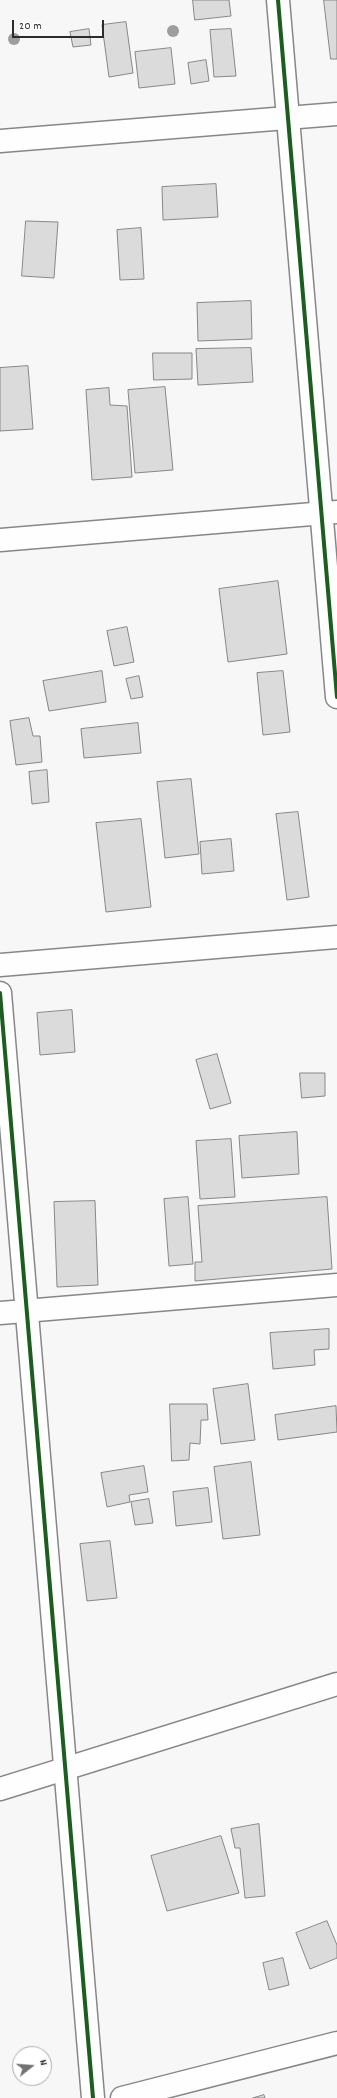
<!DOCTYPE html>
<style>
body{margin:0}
#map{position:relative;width:337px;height:2098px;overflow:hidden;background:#f7f7f7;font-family:Dekko,sans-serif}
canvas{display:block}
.north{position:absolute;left:12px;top:2046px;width:40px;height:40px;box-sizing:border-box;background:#fff;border:1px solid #aaa;border-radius:50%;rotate:73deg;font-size:11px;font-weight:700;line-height:16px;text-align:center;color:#2b2b2b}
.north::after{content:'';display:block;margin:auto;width:14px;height:18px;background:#727272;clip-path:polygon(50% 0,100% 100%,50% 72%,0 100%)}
.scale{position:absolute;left:12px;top:20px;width:92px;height:18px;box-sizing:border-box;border:2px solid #2b2b2b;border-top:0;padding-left:5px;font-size:12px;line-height:14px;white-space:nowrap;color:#2b2b2b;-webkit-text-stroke:3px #fff;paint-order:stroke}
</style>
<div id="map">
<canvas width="337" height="2098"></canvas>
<div class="north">N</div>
<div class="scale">20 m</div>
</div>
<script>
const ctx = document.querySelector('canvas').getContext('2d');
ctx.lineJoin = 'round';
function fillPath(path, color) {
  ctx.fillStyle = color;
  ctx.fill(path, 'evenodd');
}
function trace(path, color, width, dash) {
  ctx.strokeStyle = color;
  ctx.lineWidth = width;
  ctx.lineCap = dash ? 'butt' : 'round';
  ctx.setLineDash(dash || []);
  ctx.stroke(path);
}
const building = new Path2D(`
 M193 0H229L231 16 195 20Z
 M324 0H337V59H331Z
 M126 22 133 73 109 77 102 25Z
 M89 29 91 45 73 47 70 32Z
 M231 29 236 76 214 77 210 30Z
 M171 48 175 84 139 88 135 52Z
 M206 60 209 81 191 84 188 63Z
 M216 184 218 217 163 220 162 187Z
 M26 221 58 222 54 278 22 276Z
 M141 228 144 279 120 280 117 230Z
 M251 301 252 339 198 341 197 303Z
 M251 348 253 382 198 385 196 349Z
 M153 353H192V379L154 380Z
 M28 366 33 429 0 431V368Z
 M165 387 173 470 135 473 128 390Z
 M109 388 110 405 127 406 132 477 92 480 86 390Z
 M278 581 287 654 228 662 219 589Z
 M127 627 134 662 114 666 107 631Z
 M102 671 106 702 49 711 43 681Z
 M283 671 290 732 263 735 257 673Z
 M139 676 143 697 131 699 126 679Z
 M29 718 33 736H40L42 762 16 765 10 721Z
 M138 723 141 753 84 758 81 729Z
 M47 770 49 802 32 804 29 772Z
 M191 779 199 854 165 858 157 782Z
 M298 812 309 897 287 900 276 814Z
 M141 819 151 907 106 912 96 823Z
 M231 839 234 871 202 874 200 842Z
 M72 1010 75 1052 40 1055 37 1013Z
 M217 1054 231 1103 210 1109 196 1060Z
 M300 1073H325V1096L302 1098Z
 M297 1132 299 1174 242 1178 239 1136Z
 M231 1139 235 1197 200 1199 196 1141Z
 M188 1197 193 1264 169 1266 164 1199Z
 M327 1197 332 1269 195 1281V1262H202L198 1206Z
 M95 1201 98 1285 57 1287 54 1202Z
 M329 1329V1349L314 1350 315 1365 273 1369 270 1333Z
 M248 1384 255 1440 221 1444 213 1389Z
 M170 1404H207L208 1420H201L200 1444 190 1443 189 1460 172 1461Z
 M336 1406 337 1432 278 1440 275 1415Z
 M251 1462 260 1535 223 1539 214 1467Z
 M144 1466 148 1492 129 1495 130 1502 107 1507 101 1473Z
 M208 1488 212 1522 176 1526 173 1492Z
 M149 1499 153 1523 135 1525 131 1502Z
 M110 1541 117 1598 87 1601 80 1544Z
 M259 1824 265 1896 245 1898 240 1848H235L231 1829Z
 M221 1836 239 1893 167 1911 151 1856Z
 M327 1921 337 1945V1958L310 1969 296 1933Z
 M283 1958 289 1985 269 1990 263 1963Z
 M264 2095 265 2098H253Z`);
const minor = new Path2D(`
 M278 0 337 697
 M0 141 337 114
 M0 540 337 512
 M0 965 337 937
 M0 993 93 2098
 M0 1313 337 1285
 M122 2098 337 2043`);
const major = new Path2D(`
 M0 1789 337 1684`);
const cycleway = new Path2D(`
 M278 0 337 697
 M0 993 93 2098`);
const trees = [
 [173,31],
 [14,39]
];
fillPath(building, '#dbdbdb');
trace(building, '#878787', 1);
trace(minor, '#878787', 25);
trace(major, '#878787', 25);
trace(minor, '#fefefe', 22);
trace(major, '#fefefe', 22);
trace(cycleway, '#1b5e20', 4);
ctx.fillStyle = '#9e9e9e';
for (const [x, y] of trees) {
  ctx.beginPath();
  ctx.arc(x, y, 6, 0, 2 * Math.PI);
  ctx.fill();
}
</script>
